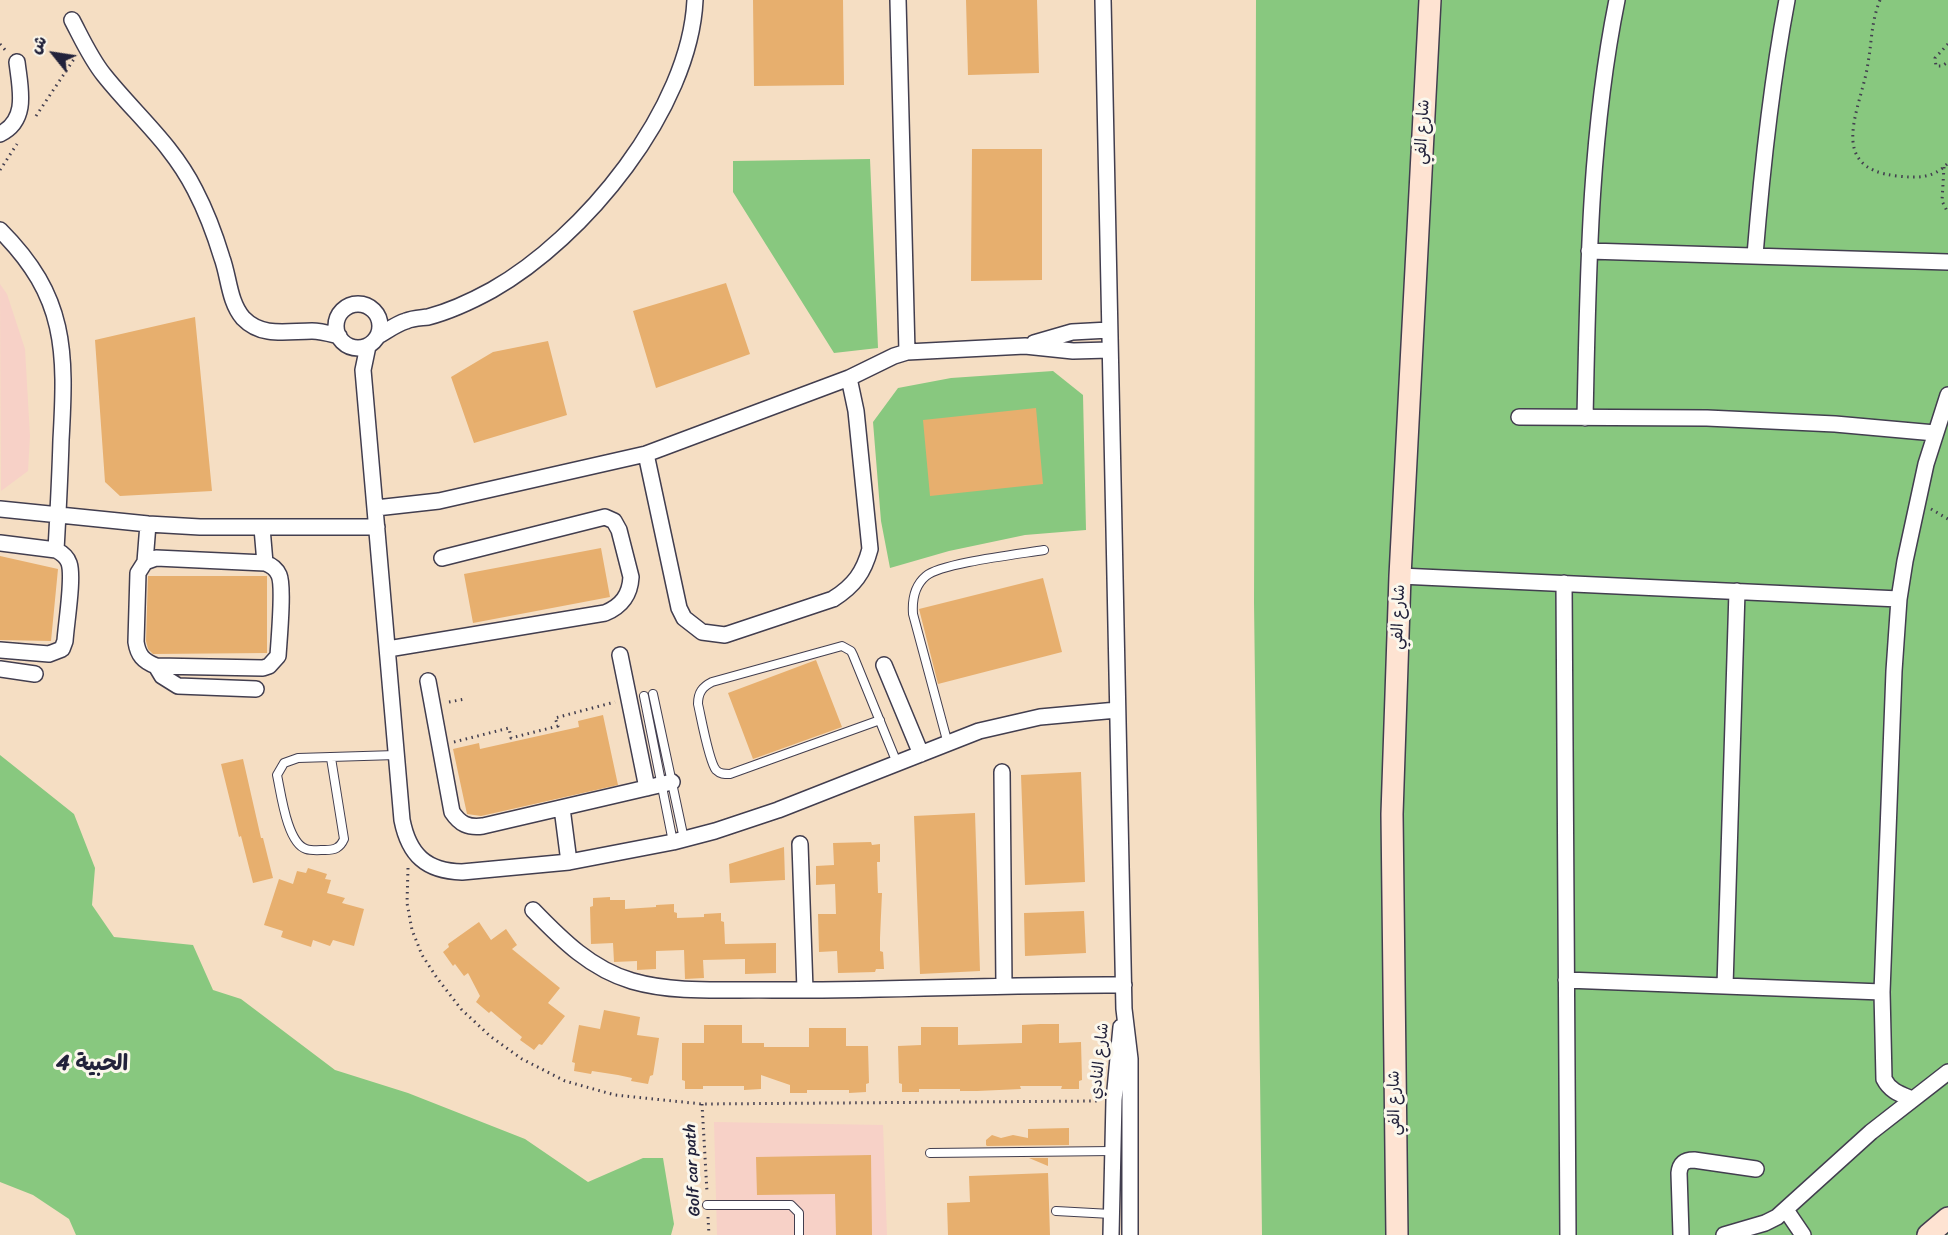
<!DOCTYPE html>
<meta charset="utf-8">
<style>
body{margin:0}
#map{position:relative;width:1948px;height:1235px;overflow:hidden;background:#f5dec3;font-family:Sriracha,"Playpen Sans Arabic",sans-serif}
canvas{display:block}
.north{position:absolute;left:24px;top:24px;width:60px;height:60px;-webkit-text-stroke:4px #fbf7ec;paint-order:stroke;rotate:300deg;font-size:16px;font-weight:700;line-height:24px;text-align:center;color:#22223b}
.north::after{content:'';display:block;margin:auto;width:21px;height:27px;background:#22223b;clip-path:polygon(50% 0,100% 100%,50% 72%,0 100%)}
</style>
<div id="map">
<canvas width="1948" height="1235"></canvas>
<div class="north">ش</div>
</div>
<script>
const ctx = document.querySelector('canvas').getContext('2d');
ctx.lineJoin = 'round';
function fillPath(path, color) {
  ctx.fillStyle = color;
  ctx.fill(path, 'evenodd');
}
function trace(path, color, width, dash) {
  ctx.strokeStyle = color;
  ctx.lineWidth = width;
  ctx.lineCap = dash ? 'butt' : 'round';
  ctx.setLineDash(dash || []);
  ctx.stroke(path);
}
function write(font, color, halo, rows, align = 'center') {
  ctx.font = font + ' Sriracha,"Playpen Sans Arabic",sans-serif';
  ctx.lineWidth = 6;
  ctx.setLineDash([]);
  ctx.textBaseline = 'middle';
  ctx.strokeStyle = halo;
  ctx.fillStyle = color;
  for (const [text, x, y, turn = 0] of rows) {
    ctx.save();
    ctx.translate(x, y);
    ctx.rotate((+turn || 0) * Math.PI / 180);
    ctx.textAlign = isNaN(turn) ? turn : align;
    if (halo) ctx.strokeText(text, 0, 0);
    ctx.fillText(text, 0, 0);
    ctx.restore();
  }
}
const built = new Path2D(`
 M0 284 7 294 25 349 30 436 28 471 1 491Z
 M714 1122 883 1125 887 1235H717Z`);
const green = new Path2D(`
 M1256 0H1948V1235H1262L1254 602Z
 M870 159 878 348 834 353 733 192V161Z
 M1053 371 1083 395 1086 530 1025 535 949 551 890 568 881 521 873 422 898 388 951 378Z
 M0 755 74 814 95 868 92 905 114 937 193 945 213 990 241 999 335 1070 408 1093 525 1139 588 1182 643 1158H663L674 1224 671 1235H76L69 1219 33 1195 0 1182Z`);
const building = new Path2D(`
 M753 0H843L844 85 754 86Z
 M966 0H1037L1039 73 968 75Z
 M972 149H1042V280L971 281Z
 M726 283 750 354 656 388 633 311Z
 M195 317 212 491 120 496 105 482 95 340Z
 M548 341 567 415 474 443 451 377 493 352Z
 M1036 408 1043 484 930 496 923 420Z
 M601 548 610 597 473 623 464 574Z
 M0 556 58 569 51 641 0 640Z
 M148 576H267V653L153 654 148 649 146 641Z
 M1043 578 1062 652 938 684 919 609Z
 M816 660 842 727 753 759 728 693Z
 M603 715 618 785 481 816 467 814 453 749 479 743 480 749 579 727 578 721Z
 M243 759 261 838H263L273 878 253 883 241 836 239 837 221 764Z
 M1081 772 1085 882 1025 885 1021 775Z
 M975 813 980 971 920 974 914 816Z
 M871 842 872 845 880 844V862H877L878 893H882L880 938V951L883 952 884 969H876L875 972 838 973 837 951 819 952 818 914H836L835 884 816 885V866L834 865 833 843Z
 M784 847 785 880 730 883 729 864Z
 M308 868 327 874 325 879 331 880 327 893 345 898 342 903 364 909 354 946 333 940 330 946 313 940 311 947 281 937 283 931 264 925 279 879 293 884 297 871 306 873Z
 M610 897V900H625V909L656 907V905L674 904V912L677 913V918L704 917V914L721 913V921L724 922 725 944 776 943V973L745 974V959L703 960 704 978 685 979 684 950 656 951V969L637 970V961L614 962 613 943 591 944 590 907 593 906V898Z
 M1084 911 1086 953 1025 956 1024 913Z
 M479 922 491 940 506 929 517 945 512 949 560 988 548 1003 565 1016 542 1045 539 1044 534 1050 520 1040 522 1037 511 1028 491 1011 489 1013 476 1002 480 996 468 973 464 976 455 964 453 966 443 952 449 947 448 944Z
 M604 1010 640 1017 637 1035 659 1038 653 1075 650 1076 648 1084 631 1081 632 1078 618 1075 592 1071 591 1074 574 1071 575 1063 572 1062 579 1025 600 1029Z
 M1040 1024H1059V1043L1081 1042 1082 1080 1079 1081V1089H1061L1062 1086H1020L1021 1089 977 1091H960V1089H919V1092H902V1084L899 1083 898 1046 921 1045V1027H958V1045L1022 1043V1025Z
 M704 1025H742V1043H764V1047H809V1028H846V1046H868L869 1083 866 1084V1092L849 1093V1090H807V1093H790V1085L761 1075V1089L744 1090V1086H703V1089H685V1081L682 1080V1043H704Z
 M1069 1128V1145L987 1146 986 1145V1140L992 1135 1001 1138 1013 1135 1028 1138V1129Z
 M871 1155 872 1235H836L835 1194 757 1195 756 1157Z
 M1029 1158H1048V1166Z
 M1048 1173 1050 1235H948L947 1203 970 1202 969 1176Z`);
const path = new Path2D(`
 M1880 0C1871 23 1872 40 1868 63 1862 107 1824 168 1897 176 1917 178 1933 179 1948 163
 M0 44 7 52
 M1948 44 1935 58 1936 66H1942L1948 62
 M36 116 74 59
 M1944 167 1942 201 1948 213
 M0 170 17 144
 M1931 509 1948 519
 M449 702 465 699
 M454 742 509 728 511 738 558 726 555 718 615 702
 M408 868 407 903 412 930 422 955 437 978 461 1009 490 1036 522 1059 565 1081 615 1095 702 1104 1098 1101
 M702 1104 707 1192
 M708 1217 709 1235`);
const lane = new Path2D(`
 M653 694 684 839
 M644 696 673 842
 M880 720 730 774C724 774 720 774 716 770 709 762 701 717 698 704 698 693 702 687 712 682L842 646 851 651 853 655 897 763
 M948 744 913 614C912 600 914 586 926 576 941 563 1020 554 1044 550
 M331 758 344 839C340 848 335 850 325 850 320 850 312 851 306 849 287 843 281 793 277 775L284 763 298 758 396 755
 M930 1153 1113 1151
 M707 1205H791L799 1213V1235
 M1056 1211 1111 1214`);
const street = new Path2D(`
 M898 0 907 352
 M1103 0 1124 1009 1130 1059V1235
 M72 20C82 39 91 59 104 75 135 114 172 144 195 190 206 211 215 235 222 258 229 277 229 302 243 318 262 338 288 331 312 331 321 331 331 334 339 336
 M0 134C29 120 20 88 17 62
 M0 230C67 297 66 351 61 440 60 477 58 514 56 550
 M1589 251 1948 262
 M1755 255C1762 169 1771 84 1787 0
 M336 326a22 22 0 1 1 44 0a22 22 0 1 1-44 0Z
 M378 336C387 331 396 324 406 321 413 318 421 318 428 317 451 311 472 301 492 290 584 238 690 109 695 0
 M1034 343 1072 332 1109 330
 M368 346 363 370 402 820C409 855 426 871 462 872L569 862 673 842 715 831 778 810 979 731 1040 717 1117 710
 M1519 417 1707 418 1835 424 1935 433
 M1585 418C1588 278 1589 138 1617 0
 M646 454 679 608 684 618 702 632 725 635 833 599C854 586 864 572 870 549L856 411 849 378
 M376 508 439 501 646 454 849 378 894 356 907 352 1025 346 1073 351 1109 350
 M0 509 148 524 200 527H377
 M262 528 265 563
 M0 543 56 550C62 553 67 557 69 563 74 577 66 624 65 641L62 649 49 654 0 650
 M156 558 265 563C271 565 276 568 279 575 284 586 279 640 278 656L269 666 263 668 156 666C143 661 138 655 136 642L138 573 145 562Z
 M145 562 148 524
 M1400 576 1899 599
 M1564 583 1568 1235
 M388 649 605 613C622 606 630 595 631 577L619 530 614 521 605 517 442 558
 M620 655 647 788
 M884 665 921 754
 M156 666 162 676 178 686 256 689
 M0 669 35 674
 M428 681 452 812C460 824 468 828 483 826L672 782
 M1002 772 1004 986
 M562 808 569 862
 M800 844 805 990
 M533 910C562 940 591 969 632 981 677 994 727 989 773 990 890 991 1007 984 1124 985
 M1566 980 1882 992
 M1725 986 1737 591
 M1912 1099C1900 1094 1890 1091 1884 1079L1882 992 1894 671 1899 599 1905 561 1926 464 1948 395
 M1786 1210 1803 1235
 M1111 1235 1114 1100 1121 1027
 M1681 1235 1679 1173C1680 1163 1685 1160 1694 1160L1756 1169
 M1724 1235 1765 1223 1777 1217 1871 1132 1948 1072`);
const secondary = new Path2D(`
 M1397 1235 1392 814 1400 576 1430 0
 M1928 1235 1948 1218`);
const streetNames = [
 ["شارع الفي",1423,132,-87],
 ["شارع الفي",1399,617,-88],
 ["شارع النادي",1100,1061,-84],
 ["شارع الفي",1395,1103,-91],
 ["Golf car path",693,1170,-93]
];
const districtNames = [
 ["الحبية 4",92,1064]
];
fillPath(built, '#f7d1c7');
fillPath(green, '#88c87f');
fillPath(building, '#e7af6e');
trace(lane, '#423e4f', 10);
trace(street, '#423e4f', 18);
trace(secondary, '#423e4f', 24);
trace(path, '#423e4f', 3, [1.5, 4.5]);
trace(lane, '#fff', 8);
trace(street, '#fff', 15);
trace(secondary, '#fee3d2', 21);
write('16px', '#22223b', '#fbf7ec', streetNames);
write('bold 22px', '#22223b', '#fbf7ec', districtNames);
</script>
